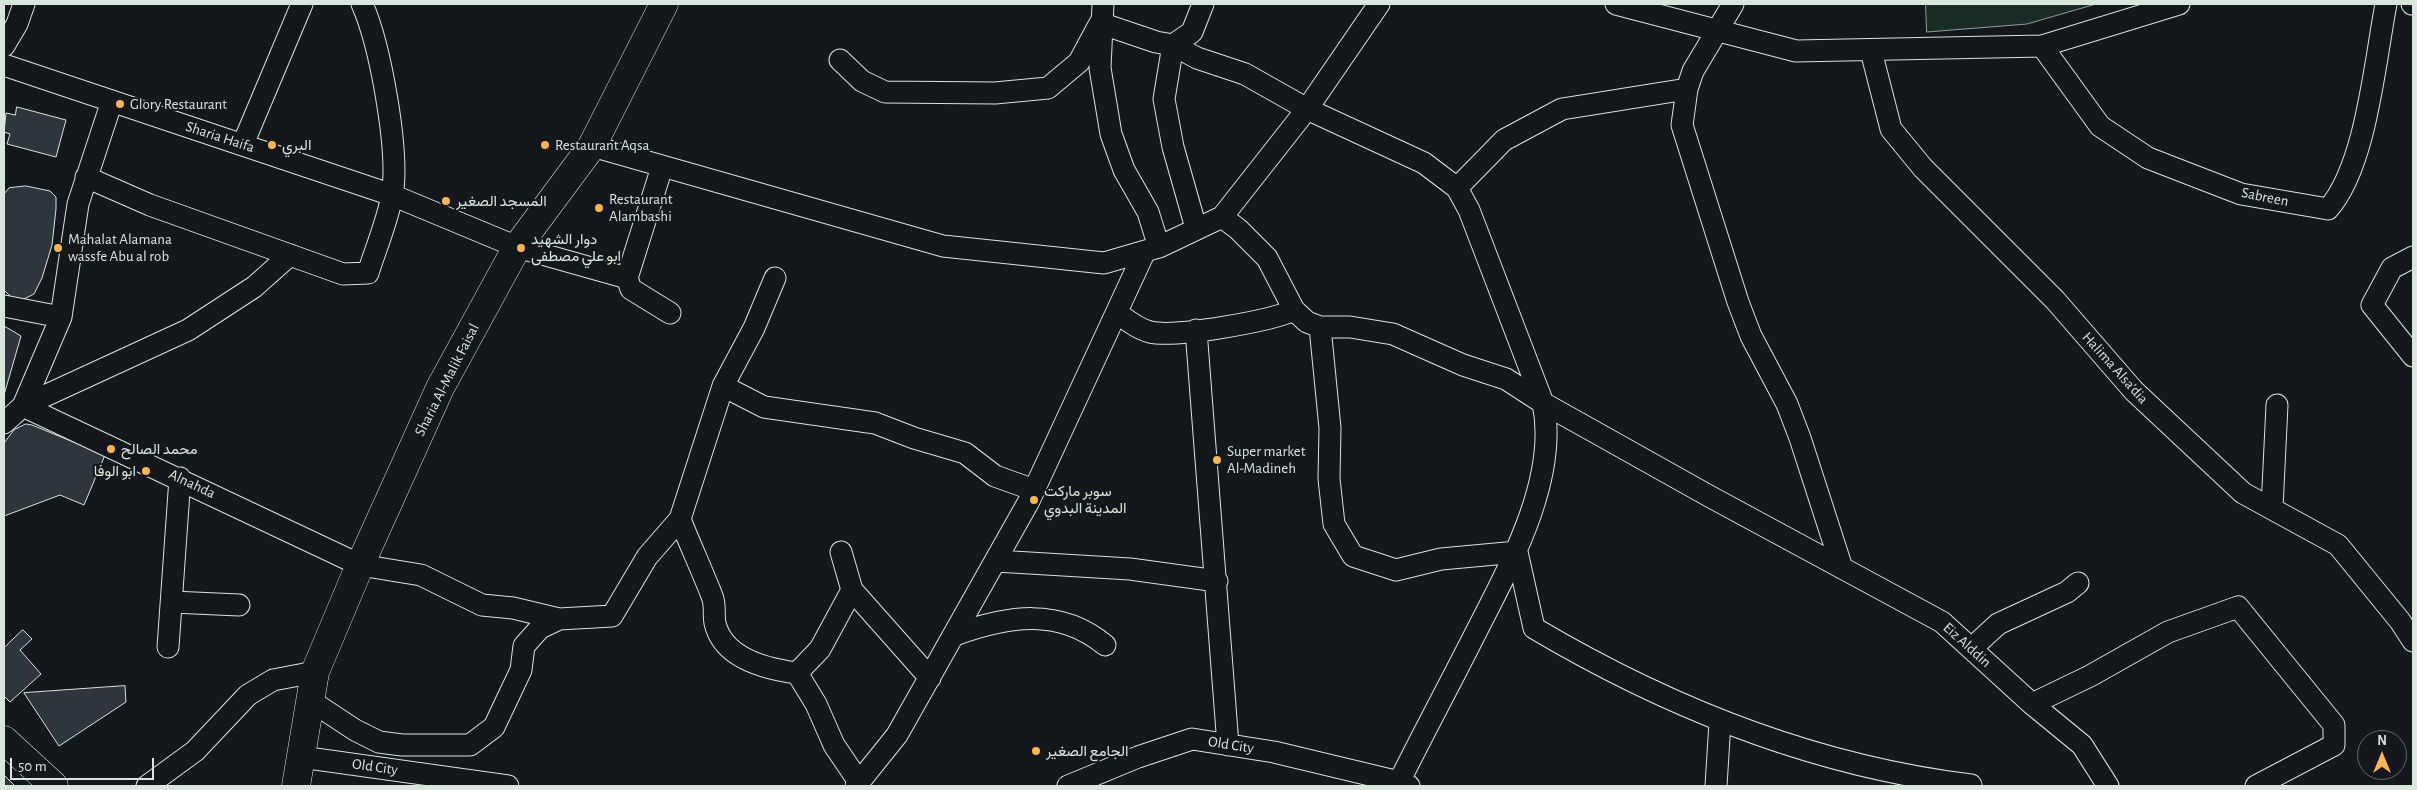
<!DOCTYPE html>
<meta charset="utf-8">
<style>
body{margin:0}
#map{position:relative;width:2417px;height:790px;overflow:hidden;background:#14181c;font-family:"Alegreya Sans",sans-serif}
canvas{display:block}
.frame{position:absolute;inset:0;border:5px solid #d8e6dc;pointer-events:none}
.north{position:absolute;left:2357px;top:730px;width:50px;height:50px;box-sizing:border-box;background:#14181c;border:1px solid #626a69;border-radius:50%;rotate:0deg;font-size:14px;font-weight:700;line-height:20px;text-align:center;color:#d8e6dc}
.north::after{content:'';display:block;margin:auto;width:18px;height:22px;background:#ffb74d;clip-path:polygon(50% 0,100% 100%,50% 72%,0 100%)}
.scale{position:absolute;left:10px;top:758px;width:144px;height:22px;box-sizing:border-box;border:2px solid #d8e6dc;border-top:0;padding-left:6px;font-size:15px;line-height:18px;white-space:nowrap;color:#d8e6dc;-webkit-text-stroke:4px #14181c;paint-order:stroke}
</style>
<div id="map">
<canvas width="2417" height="790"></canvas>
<div class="frame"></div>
<div class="north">N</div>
<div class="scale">50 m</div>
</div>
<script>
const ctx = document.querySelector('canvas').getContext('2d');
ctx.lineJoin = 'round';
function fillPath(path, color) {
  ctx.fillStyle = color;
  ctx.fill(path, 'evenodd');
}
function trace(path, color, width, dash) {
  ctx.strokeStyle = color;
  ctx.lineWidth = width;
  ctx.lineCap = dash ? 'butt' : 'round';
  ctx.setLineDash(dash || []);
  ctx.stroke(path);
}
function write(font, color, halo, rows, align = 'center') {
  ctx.font = font + ' "Alegreya Sans",Vazirmatn,sans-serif';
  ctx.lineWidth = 4;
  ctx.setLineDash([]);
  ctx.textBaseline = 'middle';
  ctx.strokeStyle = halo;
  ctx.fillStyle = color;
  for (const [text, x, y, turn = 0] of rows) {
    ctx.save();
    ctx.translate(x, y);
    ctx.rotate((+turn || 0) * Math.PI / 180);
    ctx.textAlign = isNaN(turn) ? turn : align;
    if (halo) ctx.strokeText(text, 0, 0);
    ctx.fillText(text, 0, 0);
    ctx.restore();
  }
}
const green = new Path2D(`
 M1926 4H2096L2027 24 1927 32Z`);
const building = new Path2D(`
 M17 107 66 120 56 157 7 144 10 134 4 132 6 113 15 115Z
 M26 186 50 191 56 197V209L52 245 42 278 34 294 22 300 11 297 4 290V194L9 188Z
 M4 326 21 336 4 395Z
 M26 424 32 425 105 455 84 505 60 495 4 516V443L14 430Z
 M23 630 32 639 20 650 41 674 10 702 4 696V648Z
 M125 686 126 702 59 746 24 693Z
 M4 775 15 786H4Z`);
const minor = new Path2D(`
 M1103 4 1100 68 1111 134 1124 170 1148 212 1159 247
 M1616 4 1796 51 2042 46 2179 4
 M1733 4 1693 71 1687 89 1682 125 1738 302 1751 336 1787 404 1800 438 1842 568
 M2412 4H2413
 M4 46 17 24 24 4
 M2042 46 2100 126 2148 158 2241 194 2328 209C2366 167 2375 61 2386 4
 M1871 51 1891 129 1923 168 2055 300 2134 391 2243 493 2338 545 2400 621 2413 641
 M840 60 862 81 885 92 995 93 1048 88 1079 62 1100 23 1156 42 1173 45 1197 58 1245 74 1307 109 1424 163 1457 188 1469 210 1543 403C1560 482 1504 576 1469 646 1446 691 1422 736 1399 782L1394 786
 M4 65 392 195 517 247 627 278 662 167
 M243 144 302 4
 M592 146 943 246 1104 263 1159 247 1222 217 1307 109 1379 4
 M86 177 150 205 343 274 368 273C376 248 387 222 392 196 400 152 380 44 362 4
 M1457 188 1504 140 1562 109 1687 89
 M1222 217 1238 229 1267 258 1294 310 1307 322 1320 327H1350L1393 334 1463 365 1506 379 1543 403 1709 496 1942 622 2032 704 2082 745 2108 786
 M1196 228 1173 147 1164 99 1173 45 1192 32 1203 4
 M2413 257 2392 268 2372 305 2413 356
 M627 278 631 289 670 313
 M775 278 754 328 723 386 680 519C690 545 702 570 712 596 716 605 713 614 715 623 723 659 766 669 797 673L816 704 834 745 859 782
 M4 306 61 317
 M1117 313C1127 320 1138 329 1150 332 1175 338 1271 321 1294 310
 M1320 327 1330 428 1329 479 1334 524 1353 556 1396 570 1441 559 1517 552 1534 628C1669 708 1814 766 1971 785
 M1196 330 1228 745
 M723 386 764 407 875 423 914 438 965 453 995 476 1034 490
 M23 406 360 565 421 575 482 605 513 608 559 619
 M23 406 188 330 254 287 290 255
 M4 423 23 406 61 317 78 204 112 101
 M2272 508 2277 405
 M841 552 852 590 930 678
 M996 561 1130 569 1217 581
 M172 602 239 605
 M955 635C1007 616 1059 607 1105 645
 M168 647 180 478
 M1972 648 1998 624 2067 592 2078 583
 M797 673 820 649 852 590
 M311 701 355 730 379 742 402 745H470L494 727 521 670 524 646 540 628 559 619 612 616 647 557 680 519
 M2032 704 2090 676 2168 632 2238 607 2334 725V745L2256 786
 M301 757 508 786
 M147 786 195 751 248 695 273 680 315 672
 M856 786 897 735 1029 501 1144 253
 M1068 786 1138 757 1192 739 1274 752 1399 782 1409 786
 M1716 786 1720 722`);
const major = new Path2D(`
 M4 740 54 786
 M296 786 315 672 360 565 440 388 517 247 592 146 664 4`);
const markers = [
 [120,104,5,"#ffb74d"],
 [272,145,5,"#ffb74d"],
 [545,145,5,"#ffb74d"],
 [446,201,5,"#ffb74d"],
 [599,208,5,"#ffb74d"],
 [58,248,5,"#ffb74d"],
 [521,248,5,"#ffb74d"],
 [111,449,5,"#ffb74d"],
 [1217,460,5,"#ffb74d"],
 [146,471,5,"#ffb74d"],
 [1034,500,5,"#ffb74d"],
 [1036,751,5,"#ffb74d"]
];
const poiNames = [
 ["Glory Restaurant",130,104],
 ["البري",282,145],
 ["Restaurant Aqsa",555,145],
 ["Restaurant",609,199],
 ["Alambashi",609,216],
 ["المسجد الصغير",456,201],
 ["Mahalat Alamana",68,239],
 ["wassfe Abu al rob",68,256],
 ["دوار الشهيد",531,239],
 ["ابو علي مصطفى",531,256],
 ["محمد الصالح",121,449],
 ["Super market",1227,451],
 ["Al-Madineh",1227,468],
 ["ابو الوفا",136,471,"right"],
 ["سوبر ماركت",1044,491],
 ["المدينة البدوي",1044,508],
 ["الجامع الصغير",1046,751]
];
const streetNames = [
 ["Sharia Haifa",220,137,18],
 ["Sabreen",2265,197,11],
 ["Halima Alsa'dia",2115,368,48],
 ["Sharia Al-Malik Faisal",447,380,-63],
 ["Alnahda",192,484,25],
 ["Eiz Alddin",1967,645,42],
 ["Old City",1231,745,9],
 ["Old City",375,767,8]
];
fillPath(green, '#1a2d24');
trace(green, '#939e99', 1);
fillPath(building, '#2c363c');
trace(building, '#d8e6dc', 1);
trace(minor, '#d8e6dc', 23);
trace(major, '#d8e6dc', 29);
trace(minor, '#14181c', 21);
trace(major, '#14181c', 28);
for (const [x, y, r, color] of markers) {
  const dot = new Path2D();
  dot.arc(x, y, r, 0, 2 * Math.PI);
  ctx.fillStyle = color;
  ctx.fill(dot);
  trace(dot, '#14181c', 2);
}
write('15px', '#d8e6dc', '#14181c', poiNames, 'left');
write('15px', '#d8e6dc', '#14181c', streetNames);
</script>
